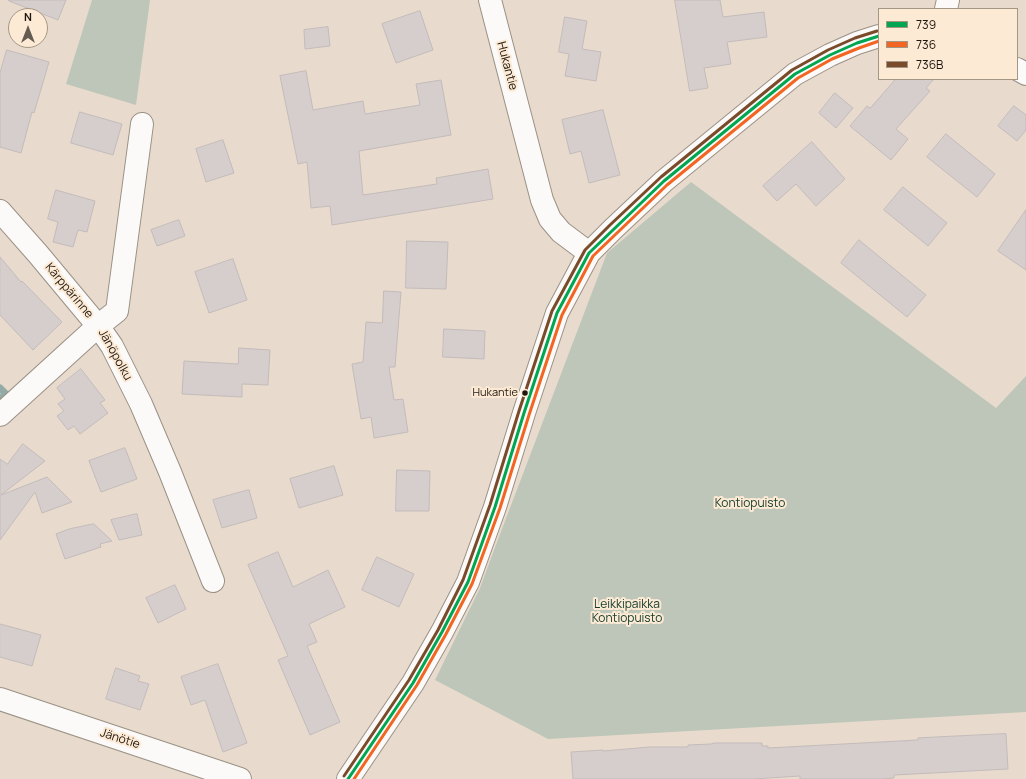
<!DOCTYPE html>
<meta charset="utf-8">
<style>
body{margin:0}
#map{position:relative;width:1026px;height:779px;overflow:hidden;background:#e8dbcd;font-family:Manrope,sans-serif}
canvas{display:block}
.legend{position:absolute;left:878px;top:8px;width:140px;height:72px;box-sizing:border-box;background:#fdead5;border:1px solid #a49685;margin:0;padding:5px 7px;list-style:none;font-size:12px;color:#1f170e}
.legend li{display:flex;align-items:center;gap:8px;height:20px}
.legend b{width:20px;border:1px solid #a49685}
.north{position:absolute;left:8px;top:8px;width:40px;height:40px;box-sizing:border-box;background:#fdead5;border:1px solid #a49685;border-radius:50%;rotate:0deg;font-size:11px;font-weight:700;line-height:16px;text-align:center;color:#1f170e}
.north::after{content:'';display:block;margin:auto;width:14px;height:18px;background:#655c51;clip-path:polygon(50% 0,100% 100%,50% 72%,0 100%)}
</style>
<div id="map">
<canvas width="1026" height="779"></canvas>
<ul class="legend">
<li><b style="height:5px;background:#00a651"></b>739</li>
<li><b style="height:5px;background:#f26522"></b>736</li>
<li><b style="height:5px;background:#7a4b2a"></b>736B</li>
</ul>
<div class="north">N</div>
</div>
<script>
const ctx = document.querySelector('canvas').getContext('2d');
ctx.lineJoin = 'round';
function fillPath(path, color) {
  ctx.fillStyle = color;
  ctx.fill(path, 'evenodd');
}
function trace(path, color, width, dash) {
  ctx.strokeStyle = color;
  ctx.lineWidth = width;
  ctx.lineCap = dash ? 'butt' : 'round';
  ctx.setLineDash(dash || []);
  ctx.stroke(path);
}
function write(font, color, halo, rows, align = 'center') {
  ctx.font = font + ' Manrope,sans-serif';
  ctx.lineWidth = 4;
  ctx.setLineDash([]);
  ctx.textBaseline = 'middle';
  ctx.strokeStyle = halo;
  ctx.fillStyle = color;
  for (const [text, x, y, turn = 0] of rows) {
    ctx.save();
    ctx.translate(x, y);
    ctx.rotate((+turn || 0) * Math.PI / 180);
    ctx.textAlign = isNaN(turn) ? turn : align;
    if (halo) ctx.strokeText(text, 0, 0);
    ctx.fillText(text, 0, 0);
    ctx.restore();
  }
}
const green = new Path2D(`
 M92 0H150L136 105 66 84Z
 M691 182 996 408 1026 376V712L548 739 435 680 480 588 494 550 607 253Z`);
const stream = new Path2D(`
 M0 388 6 394 0 399`);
const building = new Path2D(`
 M9 0H66L58 20 9 1Z
 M675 0H720L723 17 764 12 767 37 727 42 731 64 704 68 708 88 690 91Z
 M420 11 433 50 396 63 382 24Z
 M565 17 587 21 582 49 601 52 596 81 565 76 569 54 559 52Z
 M328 27 330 46 305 49 304 30Z
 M7 50 49 62 34 113 32 112 21 153 0 147V73Z
 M306 71 313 110 363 101 365 114 420 105 416 84 441 80 451 135 388 146 359 151 363 195 437 184 436 178 488 169 493 199 332 225 330 206 311 208 307 162 298 164 280 76Z
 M896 79H934L926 88 930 91 896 129 908 139 891 160 850 126 867 106 870 108Z
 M835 93 853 108 836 128 819 113Z
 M1014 106 1026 115V130L1017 141 998 126Z
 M603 110 620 175 589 183 581 151 570 154 562 120Z
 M80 112 122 124 113 155 71 143Z
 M946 134 995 174 977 197 927 157Z
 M223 140 234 173 206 182 196 149Z
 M812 142 845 179 816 206 796 184 777 201 763 186Z
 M903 187 947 223 928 246 884 210Z
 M56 190 95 201 87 232 78 230 73 247 53 242 58 222 48 219Z
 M1026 210V270L998 251Z
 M179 220 185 236 157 246 151 230Z
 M859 240 926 295 907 317 841 263Z
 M407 241 448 242 446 289 406 288Z
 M0 257 21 282 22 281 62 322 33 350 0 315Z
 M233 259 247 300 209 313 195 272Z
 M384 291 401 292 395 367H389L394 400 403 399 408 432 374 438 371 417 361 419 352 364 363 362 366 322 382 323Z
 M444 329 485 331 484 359 443 357Z
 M239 348 270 350 268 385 242 384V397L182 394 184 361 238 364Z
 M81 369 105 400 100 403 108 413 80 434 74 426 68 430 57 416 64 411 58 404 65 399 57 388Z
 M23 444 45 461 1 495 47 477 72 502 42 513 35 492 0 540V459L7 464Z
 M125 448 137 479 101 492 89 461Z
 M334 466 343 495 299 508 290 479Z
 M397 470 430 471 429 511H396Z
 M249 490 257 518 222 528 213 500Z
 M137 514 142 535 119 540 111 520Z
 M94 524 112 541 100 544 101 547 65 559 56 534 69 529Z
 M278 552 293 587 328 570 345 607 309 624 317 642 307 646 340 722 310 735 278 660 288 656 248 565Z
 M377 557 414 574 399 607 362 590Z
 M175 585 186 609 158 623 146 598Z
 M0 624 41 635 32 666 0 657Z
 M218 664 247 743 223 752 205 700 191 705 181 677Z
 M116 668 140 676 138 681 149 684 140 710 106 699Z
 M1006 734 1008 769 894 775V778L882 779H800V776L753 779H573L571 752 603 750V751L650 747H688V745L711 744 714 743H762V746H768V748L918 740V738L935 737Z`);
const minor = new Path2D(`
 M490 0 542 200 550 219 561 232 589 253
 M946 9 948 0
 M1017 69 1026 74
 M0 211 38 254 98 326 112 346 141 404 170 472 213 581
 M0 415 98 326 117 311 142 124
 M0 699 240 779
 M348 779 413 683 442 632 468 582 495 507 524 413 557 313 589 253 613 229 664 181 795 74 830 55 857 43 879 36`);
const bus1 = new Path2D(`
 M348 779 413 683 442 632 468 582 495 507 524 413 557 313 589 253 664 181 795 74 830 55 857 43 879 36`);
const bus2 = new Path2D(`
 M354 779 417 685 446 634 472 584 500 508 529 415 562 315 593 256 667 185 798 78 832 59 859 48 879 41`);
const bus3 = new Path2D(`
 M344 776 409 680 438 630 463 580 490 505 519 411 552 311 585 250 610 225 661 177 792 70 828 50 855 38 877 31`);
const markers = [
 [525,393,3.5,"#1f170e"]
];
const busNames = [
 ["Hukantie",518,393]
];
const streetNames = [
 ["Hukantie",507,66,75],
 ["Kärppärinne",69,291,50],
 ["Jänöpolku",115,355,61],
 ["Jänötie",120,739,18]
];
const parkNames = [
 ["Kontiopuisto",750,504],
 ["Leikkipaikka",627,605],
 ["Kontiopuisto",627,619]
];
fillPath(green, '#bdc6b8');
trace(stream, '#94aaa6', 7);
fillPath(building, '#d6cecd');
trace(building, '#c3bbba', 1);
trace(minor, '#9a9186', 24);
trace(minor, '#fcfaf8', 22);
trace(bus1, '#00a651', 3);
trace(bus2, '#f26522', 3);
trace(bus3, '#7a4b2a', 3);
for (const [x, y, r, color] of markers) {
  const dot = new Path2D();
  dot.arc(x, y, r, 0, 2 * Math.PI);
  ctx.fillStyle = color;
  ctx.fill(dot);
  trace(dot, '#fdead5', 1.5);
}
write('11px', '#1f170e', '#fdead5', busNames, 'right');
write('12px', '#1f170e', '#fdead5', streetNames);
write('12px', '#0f3a29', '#fdead5', parkNames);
</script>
